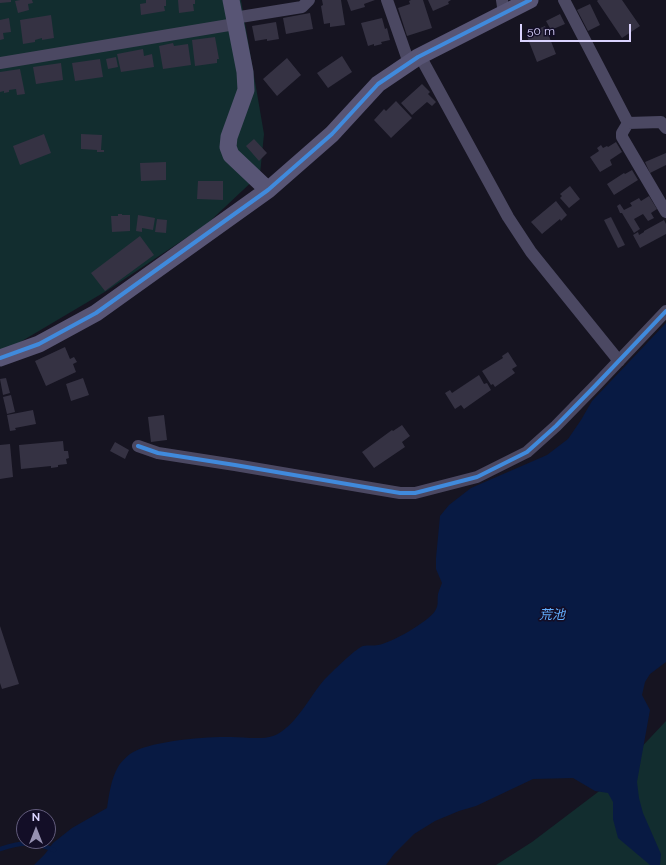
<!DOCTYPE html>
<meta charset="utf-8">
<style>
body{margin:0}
#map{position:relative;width:666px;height:865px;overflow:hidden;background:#161421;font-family:Raleway,sans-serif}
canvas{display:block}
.north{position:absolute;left:16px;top:809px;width:40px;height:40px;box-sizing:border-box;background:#130e27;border:1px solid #635d7d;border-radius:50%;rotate:0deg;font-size:11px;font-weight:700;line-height:16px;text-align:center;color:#dbd4ff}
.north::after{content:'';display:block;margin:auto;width:14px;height:18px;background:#9691b1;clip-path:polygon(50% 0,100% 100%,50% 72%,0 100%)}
.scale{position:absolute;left:520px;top:24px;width:111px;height:18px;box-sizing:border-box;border:2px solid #dbd4ff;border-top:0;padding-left:5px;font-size:12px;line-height:14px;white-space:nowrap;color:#dbd4ff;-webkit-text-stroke:3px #130e27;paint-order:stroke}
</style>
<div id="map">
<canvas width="666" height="865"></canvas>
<div class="north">N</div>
<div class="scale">50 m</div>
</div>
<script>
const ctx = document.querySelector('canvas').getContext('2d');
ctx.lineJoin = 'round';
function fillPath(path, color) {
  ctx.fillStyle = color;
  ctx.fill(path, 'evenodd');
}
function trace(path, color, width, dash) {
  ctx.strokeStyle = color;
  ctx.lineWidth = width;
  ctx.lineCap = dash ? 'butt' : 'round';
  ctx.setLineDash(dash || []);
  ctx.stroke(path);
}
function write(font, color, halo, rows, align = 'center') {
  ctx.font = font + ' Raleway,"Noto Sans JP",sans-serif';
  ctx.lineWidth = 3.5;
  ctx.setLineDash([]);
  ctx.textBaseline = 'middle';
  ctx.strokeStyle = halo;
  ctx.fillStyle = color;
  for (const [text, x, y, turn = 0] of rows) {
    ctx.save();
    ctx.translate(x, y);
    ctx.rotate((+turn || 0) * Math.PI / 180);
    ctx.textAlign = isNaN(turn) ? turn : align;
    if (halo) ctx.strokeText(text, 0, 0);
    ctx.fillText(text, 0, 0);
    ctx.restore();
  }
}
const green = new Path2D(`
 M0 0H241L264 134 260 174 207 224 108 290 0 354Z
 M666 721V865H496L532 842 602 789Z`);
const water = new Path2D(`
 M666 323V662L650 674 645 682 642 695 650 710 637 782 639 798 643 813 661 854 660 865H650L618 838 613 819V802L608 793 595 791 573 778 533 779 476 806 459 811 435 821 414 834 394 854 386 865H34L45 854 53 843 72 828 107 808C109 795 111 779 118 767 120 763 126 757 130 754 147 741 209 736 231 737 244 737 261 740 273 736 294 729 310 696 324 680 331 673 355 649 363 646 368 645 374 646 378 645 391 643 428 622 435 611 439 605 437 601 438 594 439 590 441 586 442 583L436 569V558L440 516 449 505 471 488 547 455 568 439 581 420 592 401Z`);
const stream = new Path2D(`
 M0 849C22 842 33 841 54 850`);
const building = new Path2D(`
 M0 0H11V2L0 3Z
 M20 0H32L33 3 28 4 29 10 18 13 15 1Z
 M146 0H166V6H164L165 11 141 15 140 4 146 3Z
 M178 0H195V4H193L194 11 179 13Z
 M322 0H341L345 25 330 27V23L324 24 321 6 323 5Z
 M347 0H375L364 4 365 7 351 11Z
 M411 0H423L432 28 407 36 398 8 410 4 409 1Z
 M428 0H451L448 2 449 4 433 11Z
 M598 0H622L640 26 622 38 597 1Z
 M590 4 600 25 588 31 577 10Z
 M310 13 313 29 286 34 283 18Z
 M560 14 565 24 551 30 546 21Z
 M51 15 54 38 42 40V38L35 40V42L23 44 20 20Z
 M9 18 11 32 3 33 4 39 0 40V20Z
 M382 18 385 29 387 28 390 40 381 42 382 44 374 46V44L368 46 361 23Z
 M276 22 279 39 267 41V39L255 41 252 26Z
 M545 26 556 54 537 62 526 34Z
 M215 37 219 59H217V63L195 66 192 40Z
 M173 43 174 46 188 44 191 65 163 69 159 46Z
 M143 49 144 56 152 54 154 67 121 72 117 54Z
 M342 56 352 72 328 88 317 73Z
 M116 57 118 67 108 69 106 59Z
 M287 58 301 75 277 96 263 79Z
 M100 59 103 77 75 81 72 63Z
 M61 63 63 80 36 84 33 67Z
 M20 69 25 94 17 95 16 89 9 90V92L4 93V91L0 92V72Z
 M422 84 430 92 428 94 436 102 432 106 427 102 412 115 401 103Z
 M396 101 412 118 391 138 374 120 384 109 386 111Z
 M44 134 51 153 20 165 13 146Z
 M81 134 102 135 101 150H104V152H97V150L81 149Z
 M254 139 267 153 259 161 246 146Z
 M616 142 622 152 610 160 612 165 600 172 590 157 599 151 597 148 601 145 603 148 607 146 608 147Z
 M666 153V165L650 173 645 162Z
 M166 162V180L141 181 140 163Z
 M632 170 638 180 614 195 607 184 624 173 625 174Z
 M198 181H223V200L197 199Z
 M570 186 580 199 569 208 560 198 562 196 560 194Z
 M649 196 657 209 651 213 654 218 648 221 643 214 634 219 640 229 634 233 622 213H620L617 206 620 204 624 210 632 206 630 203 639 198 641 201Z
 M556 201 567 215 561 221 560 219 542 234 531 222Z
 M118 214H122V215H130V231L112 232 111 216H118Z
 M138 215 155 218 153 230 142 228V232L136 231Z
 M611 217 625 245 618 248 604 220Z
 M157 219 167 220 166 233 155 232Z
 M664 220 666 224V234L640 248 633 235 638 232 639 235 644 232V231Z
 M140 236 154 255 105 291 91 273Z
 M65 347 70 359 74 357 77 362 73 364 76 372 46 386 35 361Z
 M508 352 517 366 512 369 515 373 495 387 493 384 491 385 482 371 503 358 502 356Z
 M479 375 484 384 487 383 491 390 464 409 461 405 455 409 445 393 450 390 452 393Z
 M6 378 10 393 3 395 0 379Z
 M83 378 89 395 71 401 66 384Z
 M11 395 15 412 7 414 3 397Z
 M33 410 36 424 15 428 16 430 10 431 7 415Z
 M164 415 167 440 151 442 148 417Z
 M402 425 410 436 402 442 405 447 374 468 362 452 392 430 393 431Z
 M63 441 64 451H68L69 458 66 459 67 464 58 465V467L51 468V466L21 469 19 445Z
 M115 442 129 450 125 459 110 451Z
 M10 444 13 477 0 479V445Z
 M0 626 19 684 2 689 0 683Z`);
const street = new Path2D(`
 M387 0 409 63
 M502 0 504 13
 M564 0 628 123
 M234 18 302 7 309 0
 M420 56 508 217 531 252 619 361
 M0 63 235 24
 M628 123 622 133V137L666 212
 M628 123 661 122 666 128
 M138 446 158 453 235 465 400 493H415L477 477 527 452 556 426 595 386 666 311`);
const secondary = new Path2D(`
 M231 0 245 72 246 90 229 137 228 147 231 155 268 190
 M0 358 39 344 96 313 268 190 332 134 378 84 418 57 530 0`);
const cycleway = new Path2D(`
 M0 358 39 344 96 313 268 190 332 134 378 84 418 57 530 0
 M138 446 158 453 235 465 400 493H415L477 477 527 452 556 426 595 386 666 311`);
const waterNames = [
 ["荒池",552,615]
];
fillPath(green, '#122d2f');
fillPath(water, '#081a43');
trace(stream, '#081a43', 4.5);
fillPath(building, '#353243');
trace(street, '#4b4862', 12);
trace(secondary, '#585575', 17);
trace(cycleway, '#408adc', 4);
write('italic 13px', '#62afff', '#130e27', waterNames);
</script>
